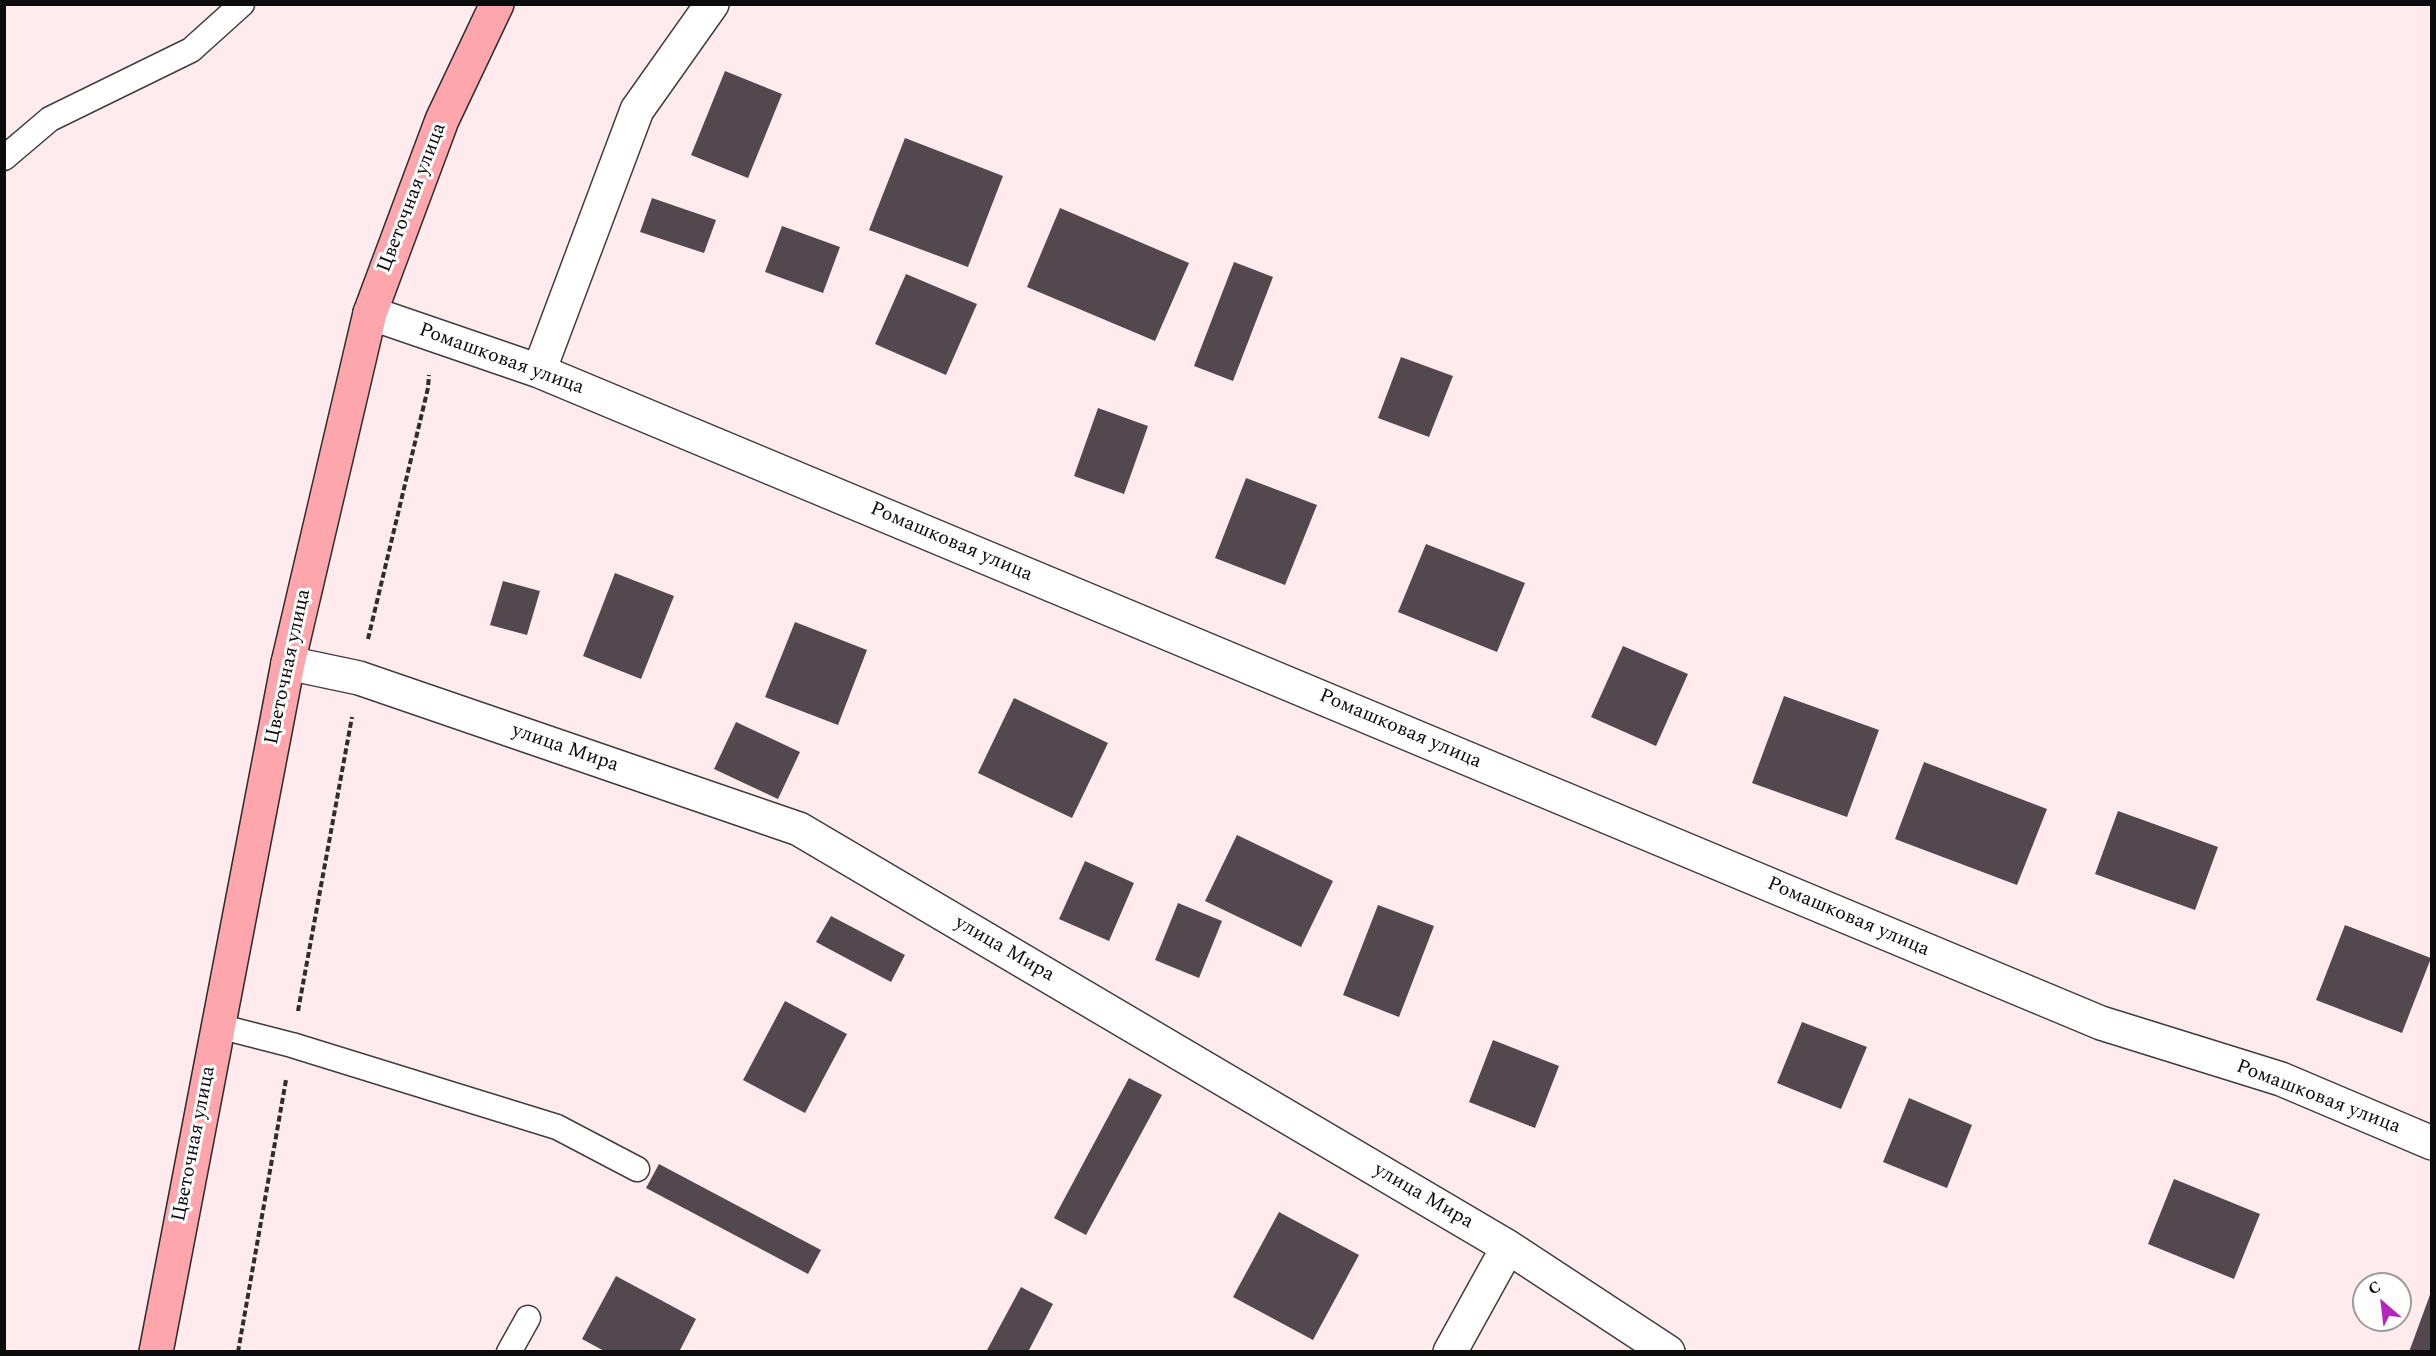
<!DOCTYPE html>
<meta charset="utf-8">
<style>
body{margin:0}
#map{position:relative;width:2436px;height:1356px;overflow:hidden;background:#ffeaed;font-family:Spectral,serif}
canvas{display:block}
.frame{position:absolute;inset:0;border:6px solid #0b0b0b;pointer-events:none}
.north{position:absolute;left:2352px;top:1272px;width:60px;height:60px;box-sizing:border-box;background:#fff;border:2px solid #9d9d9d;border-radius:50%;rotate:332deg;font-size:16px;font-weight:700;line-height:24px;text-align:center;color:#0b0b0b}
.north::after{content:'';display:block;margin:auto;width:21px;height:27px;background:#b824bb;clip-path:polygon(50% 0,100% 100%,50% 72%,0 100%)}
</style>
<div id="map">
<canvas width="2436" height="1356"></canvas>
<div class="frame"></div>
<div class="north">С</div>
</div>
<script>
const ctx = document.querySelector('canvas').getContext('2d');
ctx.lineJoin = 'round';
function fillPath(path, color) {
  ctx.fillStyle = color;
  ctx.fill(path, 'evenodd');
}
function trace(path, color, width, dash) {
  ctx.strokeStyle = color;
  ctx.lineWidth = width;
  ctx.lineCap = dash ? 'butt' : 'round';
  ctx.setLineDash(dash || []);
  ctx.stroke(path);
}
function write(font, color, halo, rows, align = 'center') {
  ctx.font = font + ' Spectral,serif';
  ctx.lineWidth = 6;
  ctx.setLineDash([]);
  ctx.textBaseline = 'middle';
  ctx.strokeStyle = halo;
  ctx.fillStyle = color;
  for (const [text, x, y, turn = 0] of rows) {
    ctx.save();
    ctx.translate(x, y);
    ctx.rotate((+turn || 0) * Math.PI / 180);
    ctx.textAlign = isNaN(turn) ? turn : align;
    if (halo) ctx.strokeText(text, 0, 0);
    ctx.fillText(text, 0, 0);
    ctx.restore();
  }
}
const building = new Path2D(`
 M725 71 782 94 748 178 691 155Z
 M905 138 1003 176 968 267 869 230Z
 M652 198 716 220 704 253 640 232Z
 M1060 208 1189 263 1155 341 1027 287Z
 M782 226 840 247 823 293 765 272Z
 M1234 262 1273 277 1233 381 1194 366Z
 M906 274 977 304 946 375 875 344Z
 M1401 357 1453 376 1429 437 1378 418Z
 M1098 408 1148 426 1124 494 1074 476Z
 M1246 478 1317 505 1285 585 1215 558Z
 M1426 544 1525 583 1497 652 1398 612Z
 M615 573 674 596 641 679 583 656Z
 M503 581 540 591 527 635 490 625Z
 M795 622 867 650 838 725 765 697Z
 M1623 646 1688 674 1656 746 1591 717Z
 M1784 696 1879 730 1847 817 1752 783Z
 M1014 698 1108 743 1072 818 978 773Z
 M736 722 800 752 778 799 714 769Z
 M1924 762 2047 809 2017 885 1895 839Z
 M2118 811 2218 847 2195 910 2095 874Z
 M1237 835 1333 881 1301 947 1205 901Z
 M1085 861 1134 883 1109 941 1059 919Z
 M1178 903 1222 921 1199 978 1155 960Z
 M1378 905 1434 926 1399 1017 1343 995Z
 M831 916 905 955 891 982 816 942Z
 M2345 925 2431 958 2402 1033 2316 1000Z
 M785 1001 847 1034 805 1113 743 1080Z
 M1802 1022 1867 1047 1841 1109 1777 1083Z
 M1493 1040 1559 1066 1535 1128 1469 1102Z
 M1129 1078 1162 1095 1086 1235 1054 1218Z
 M1909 1098 1972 1125 1947 1188 1883 1162Z
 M659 1164 821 1250 808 1274 646 1188Z
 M2174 1179 2260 1214 2234 1279 2148 1244Z
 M1279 1212 1359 1255 1313 1340 1233 1297Z
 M616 1276 696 1319 679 1352H606L582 1339Z
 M1021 1287 1053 1304 1028 1352H986Z
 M2431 1292 2432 1352H2409Z`);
const path = new Path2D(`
 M368 639 428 388 429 375
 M298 1011 352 717
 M238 1352 286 1080`);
const lane = new Path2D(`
 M4 158 50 119 191 50 242 4
 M218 1026 292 1045 557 1127 637 1169
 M509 1352 528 1318`);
const street = new Path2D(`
 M370 313 539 371 2101 1023 2281 1079 2432 1143
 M539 371 637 110 712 4
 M288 663 359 678 799 829 1508 1247 1668 1352
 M1450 1352 1508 1247`);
const secondary = new Path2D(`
 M156 1352 288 663 370 313 442 120 497 4`);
const streetNames = [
 ["Цветочная улица",413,198,-69],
 ["Ромашковая улица",501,360,20],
 ["Ромашковая улица",951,543,23],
 ["Цветочная улица",289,667,-78],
 ["Ромашковая улица",1400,730,23],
 ["улица Мира",565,749,19],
 ["Ромашковая улица",1848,918,23],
 ["улица Мира",1004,950,30],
 ["Ромашковая улица",2318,1098,21],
 ["Цветочная улица",195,1144,-79],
 ["улица Мира",1423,1197,30]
];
fillPath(building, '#54484f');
trace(lane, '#3e3e3e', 27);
trace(street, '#3e3e3e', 36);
trace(secondary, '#2d2d2d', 36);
trace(path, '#2d2d2d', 4, [6, 3]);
trace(lane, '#fff', 24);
trace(street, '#fff', 33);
trace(secondary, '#ffa5ac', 33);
write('20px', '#0b0b0b', '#fff', streetNames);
</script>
